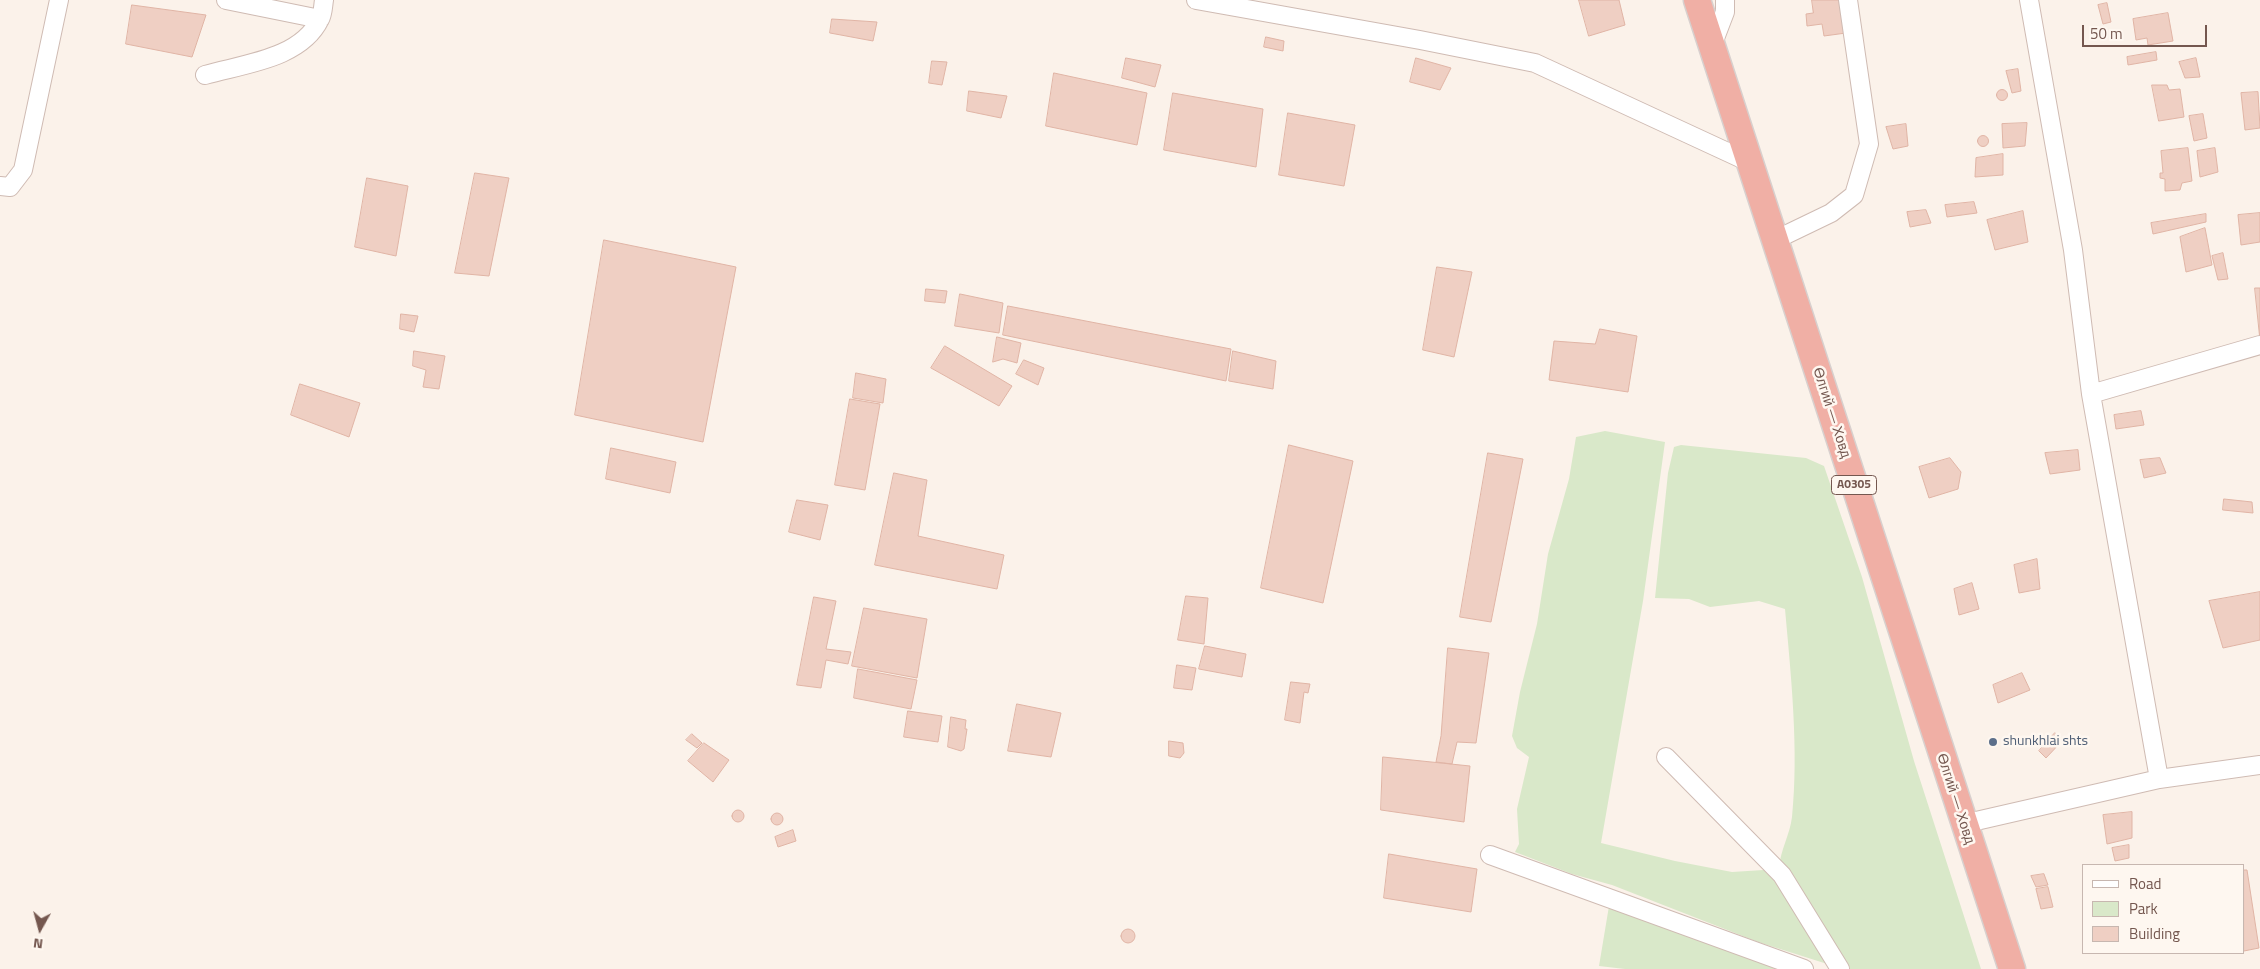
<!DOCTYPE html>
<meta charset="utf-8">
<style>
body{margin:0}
#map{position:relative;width:2260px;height:969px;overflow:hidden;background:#fbf2ea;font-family:"Titillium Web",sans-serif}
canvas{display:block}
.legend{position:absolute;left:2082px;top:864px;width:162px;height:90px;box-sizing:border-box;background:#fef7f0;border:1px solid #c7b7b0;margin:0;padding:6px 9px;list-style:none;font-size:15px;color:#74574f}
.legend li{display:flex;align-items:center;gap:10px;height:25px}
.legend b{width:25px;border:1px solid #c7b7b0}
.north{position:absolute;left:15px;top:904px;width:50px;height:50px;-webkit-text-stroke:4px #fef7f0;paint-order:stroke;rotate:187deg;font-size:14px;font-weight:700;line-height:20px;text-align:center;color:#74574f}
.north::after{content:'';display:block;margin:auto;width:18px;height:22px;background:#74574f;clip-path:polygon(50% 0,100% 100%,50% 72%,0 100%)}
.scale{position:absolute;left:2082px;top:25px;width:125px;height:22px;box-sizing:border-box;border:2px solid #74574f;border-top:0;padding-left:6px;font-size:15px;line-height:18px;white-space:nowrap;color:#74574f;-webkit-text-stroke:4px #fef7f0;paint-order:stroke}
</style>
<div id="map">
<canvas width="2260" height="969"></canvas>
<ul class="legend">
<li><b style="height:6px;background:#fff"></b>Road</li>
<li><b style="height:14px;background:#d9e8c9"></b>Park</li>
<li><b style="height:14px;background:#efcfc3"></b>Building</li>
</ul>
<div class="north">N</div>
<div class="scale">50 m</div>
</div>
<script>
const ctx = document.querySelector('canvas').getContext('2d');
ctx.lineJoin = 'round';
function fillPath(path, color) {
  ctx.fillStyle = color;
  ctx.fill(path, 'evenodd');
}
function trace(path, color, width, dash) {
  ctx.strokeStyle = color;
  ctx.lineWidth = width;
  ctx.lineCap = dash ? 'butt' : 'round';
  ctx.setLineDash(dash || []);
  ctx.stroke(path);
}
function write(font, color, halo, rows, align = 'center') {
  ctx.font = font + ' "Titillium Web",sans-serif';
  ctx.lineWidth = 5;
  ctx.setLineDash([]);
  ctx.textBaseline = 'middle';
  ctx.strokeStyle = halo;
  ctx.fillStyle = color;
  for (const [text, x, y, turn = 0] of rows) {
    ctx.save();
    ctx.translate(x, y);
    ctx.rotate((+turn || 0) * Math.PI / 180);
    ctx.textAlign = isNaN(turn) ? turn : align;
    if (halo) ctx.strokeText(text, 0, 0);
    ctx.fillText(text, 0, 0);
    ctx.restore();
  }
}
const green = new Path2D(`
 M1605 431 1665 442 1643 601 1601 843 1675 861 1732 872 1779 869C1780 850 1790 835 1792 817 1799 750 1791 676 1785 609L1759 601 1710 607 1689 599 1655 598 1668 473 1674 447 1681 445 1806 458 1824 466 1862 577 1914 761 1981 969H1843L1758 942 1612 885 1572 874 1515 852 1519 844 1517 809 1529 757 1517 748 1512 736 1520 692 1537 624 1548 554 1569 479 1576 437Z
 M1611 894 1780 969H1625L1599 966Z`);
const building = new Path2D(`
 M1579 0H1619L1625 25 1589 36Z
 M1812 0H1842L1846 33 1824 36 1822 24 1807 26 1806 14 1813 13Z
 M2107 3 2111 22 2103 24 2098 5Z
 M132 5 206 15 192 57 126 44Z
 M2168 13 2173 41 2148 45 2147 38 2136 40 2133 19Z
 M832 19 877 22 873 41 830 33Z
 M1266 37 1284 41 1283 51 1264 47Z
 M2156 52 2157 60 2128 65 2127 57Z
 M1126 58 1161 65 1155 87 1122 78Z
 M1416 58 1451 68 1440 90 1410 82Z
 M2196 58 2200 77 2185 78 2179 62Z
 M932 61 947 62 942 85 929 83Z
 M2018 69 2021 91 2012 93 2006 71Z
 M1054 73 1147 93 1137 145 1046 126Z
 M2152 85H2167L2169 90 2180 89 2184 117 2159 121Z
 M1996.5 95a5.5 5.5 0 1 1 11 0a5.5 5.5 0 1 1-11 0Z
 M969 91 1007 96 1001 118 967 111Z
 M2258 92 2260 128 2245 130 2241 93Z
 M1173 93 1263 109 1256 167 1164 150Z
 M1288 113 1355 125 1344 186 1279 175Z
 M2203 114 2207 138 2194 141 2189 116Z
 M2027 123 2025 146 2003 148 2002 124Z
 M1906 124 1908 146 1893 149 1886 127Z
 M1977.5 141a5.5 5.5 0 1 1 11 0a5.5 5.5 0 1 1-11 0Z
 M2188 148 2192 181 2182 183 2180 190 2165 191V179L2160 178V173H2163L2161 151Z
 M2215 148 2218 172 2200 177 2197 151Z
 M2003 154V175L1975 177 1976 158Z
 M475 173 509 178 489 276 455 273Z
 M367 178 408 186 396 256 355 247Z
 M1974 202 1977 213 1947 217 1945 205Z
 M1926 210 1931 223 1910 227 1907 212Z
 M2023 211 2028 242 1995 250 1987 220Z
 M2260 213V242L2241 245 2238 215Z
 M2206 214V222L2153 234 2151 223Z
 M2205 228 2212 265 2186 272 2180 237Z
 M604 240 736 267 703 442 575 415Z
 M2223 253 2228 279 2218 280 2212 256Z
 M1437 267 1472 272 1454 357 1423 350Z
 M2255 288H2260V340Z
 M926 289 947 291 945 303 925 301Z
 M960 294 1003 303 999 333 955 326Z
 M1008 306 1231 349 1226 381 1003 335Z
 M401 314 418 316 414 332 400 329Z
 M1600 329 1637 336 1628 392 1549 380 1554 341 1595 344Z
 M997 337 1021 343 1017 363 1003 359 993 362Z
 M945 346 1012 386 999 406 931 368Z
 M414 351 445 356 439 389 423 387 426 370 413 366Z
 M1233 351 1276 361 1273 389 1229 381Z
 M1024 360 1044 368 1038 385 1016 374Z
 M856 373 886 379 883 403 853 398Z
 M300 384 360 403 349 437 291 415Z
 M850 399 880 404 865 490 835 485Z
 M2141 411 2144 425 2116 429 2114 415Z
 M1289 445 1353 461 1323 603 1261 588Z
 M611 448 676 462 670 493 606 479Z
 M2078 450 2080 470 2050 474 2045 453Z
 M1488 453 1523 459 1491 622 1460 617Z
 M1950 458 1961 472 1958 489 1929 498 1919 467Z
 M2160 458 2166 473 2144 478 2140 460Z
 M894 473 927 480 918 536 1004 555 997 589 875 565Z
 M2224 499 2252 502 2253 513 2223 510Z
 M797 500 828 505 820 540 789 532Z
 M2037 559 2040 589 2019 593 2014 565Z
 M1972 583 1979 609 1959 615 1954 589Z
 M2260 592V640L2223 648 2209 601Z
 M1186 596 1208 598 1204 644 1178 640Z
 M814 597 836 601 826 649 851 652 848 664 826 660 821 688 797 685Z
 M864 608 927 619 917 678 852 666Z
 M1205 646 1246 654 1242 677 1199 669Z
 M1448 648 1489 653 1476 743 1457 742 1452 764 1436 762 1441 736Z
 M1177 665 1196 668 1192 690 1174 688Z
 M858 669 917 680 911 709 854 698Z
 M2022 673 2030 690 1998 703 1993 685Z
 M1291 682 1310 684 1308 693 1304 692 1300 723 1285 720Z
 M1017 704 1061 713 1051 757 1008 751Z
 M908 711 942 716 938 742 904 737Z
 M951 717 966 720 965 729H967L964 749 961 751 948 747Z
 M2055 733 2063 740 2046 758 2039 751Z
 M692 734 702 743 697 748 686 740Z
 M1169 741 1183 743 1184 753 1180 758 1169 756Z
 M704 743 729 760 713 782 688 761Z
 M1383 757 1470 766 1464 822 1381 810Z
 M732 816a6 6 0 1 1 12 0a6 6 0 1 1-12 0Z
 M2132 812V838L2107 844 2103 815Z
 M771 819a6 6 0 1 1 12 0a6 6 0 1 1-12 0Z
 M793 830 796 841 778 847 775 837Z
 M2129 845V858L2115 861 2112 848Z
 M1389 854 1477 869 1471 912 1384 898Z
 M2244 870H2247L2259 948 2244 951Z
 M2044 874 2048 885 2036 887 2031 876Z
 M2048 887 2053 907 2041 909 2036 889Z
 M1121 936a7 7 0 1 1 14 0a7 7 0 1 1-14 0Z`);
const minor = new Path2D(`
 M226 0 320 19
 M1196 0 1420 40 1535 63 1751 163
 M2029 0 2073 250 2091 394 2159 779
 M1712 46 1725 12V0
 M205 75C243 64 301 59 320 19 323 14 323 6 324 0
 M0 186 10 187 23 170 59 0
 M1775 240 1831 213 1854 195 1869 144 1848 0
 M2091 394 2260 345
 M1666 757 1782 875 1840 969
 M1963 824 2159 779 2260 765
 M1490 855 1804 969`);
const highway = new Path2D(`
 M1697 0 2012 969`);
const markers = [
 [1993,742,5,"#5c6f8a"]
];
const shields = [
 [1854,485,45]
];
const shieldNames = [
 ["A0305",1854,485]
];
const streetNames = [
 ["Өлгий — Ховд",1831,413,72],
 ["Өлгий — Ховд",1955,799,72]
];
const serviceNames = [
 ["shunkhlai shts",2003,742]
];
fillPath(green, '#d9e8c9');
fillPath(building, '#efcfc3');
trace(building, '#e0b4a5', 1);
trace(minor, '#cfbbb3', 20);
trace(highway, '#d8d0ce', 29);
trace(minor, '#fff', 18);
trace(highway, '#f0afa5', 26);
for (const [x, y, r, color] of markers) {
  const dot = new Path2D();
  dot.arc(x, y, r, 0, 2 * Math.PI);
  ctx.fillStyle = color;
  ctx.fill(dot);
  trace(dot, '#fef7f0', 2);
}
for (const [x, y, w] of shields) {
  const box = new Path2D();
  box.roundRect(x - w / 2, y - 9.5, w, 19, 4);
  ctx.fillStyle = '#fef7f0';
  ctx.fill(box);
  trace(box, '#74574f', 1);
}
write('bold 12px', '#74574f', null, shieldNames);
write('14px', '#74574f', '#fef7f0', streetNames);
write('14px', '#4e5e75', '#fef7f0', serviceNames, 'left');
</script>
